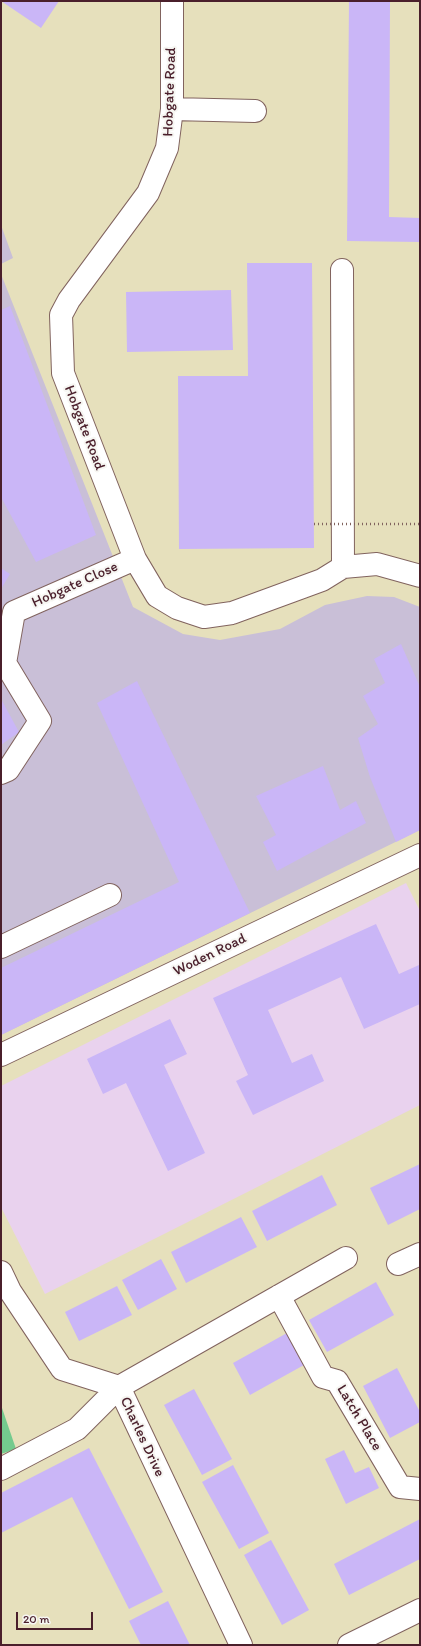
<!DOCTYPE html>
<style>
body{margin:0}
#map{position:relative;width:421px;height:1646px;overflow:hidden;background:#e6e0bc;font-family:Itim,sans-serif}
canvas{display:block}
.frame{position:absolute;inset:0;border:2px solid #4a1f2b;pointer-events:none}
.scale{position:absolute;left:16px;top:1612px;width:77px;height:18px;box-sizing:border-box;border:2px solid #4a1f2b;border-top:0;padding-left:5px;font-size:12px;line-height:14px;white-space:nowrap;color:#4a1f2b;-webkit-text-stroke:3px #f6f6f2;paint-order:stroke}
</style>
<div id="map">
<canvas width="421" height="1646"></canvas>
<div class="frame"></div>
<div class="scale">20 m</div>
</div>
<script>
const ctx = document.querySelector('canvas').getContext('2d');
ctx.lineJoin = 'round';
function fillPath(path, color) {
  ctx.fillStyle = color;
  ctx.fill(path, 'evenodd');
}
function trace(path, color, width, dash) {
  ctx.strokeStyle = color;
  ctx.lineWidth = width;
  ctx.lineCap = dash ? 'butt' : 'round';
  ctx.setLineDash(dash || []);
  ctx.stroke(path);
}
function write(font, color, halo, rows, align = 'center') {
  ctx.font = font + ' Itim,sans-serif';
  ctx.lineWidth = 4;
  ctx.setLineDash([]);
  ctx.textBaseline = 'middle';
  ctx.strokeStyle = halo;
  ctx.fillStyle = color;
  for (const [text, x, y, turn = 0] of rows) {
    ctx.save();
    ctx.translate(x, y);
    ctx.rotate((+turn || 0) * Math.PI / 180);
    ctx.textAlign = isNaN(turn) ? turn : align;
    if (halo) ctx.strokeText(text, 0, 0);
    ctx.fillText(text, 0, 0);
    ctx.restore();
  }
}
const built = new Path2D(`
 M406 883 420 911V1105L45 1294 1 1207V1086Z`);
const industrial = new Path2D(`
 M1 225 13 258 1 264Z
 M1 274 133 607 183 634 220 640 280 629 325 605 367 596 394 597 420 607V830L1 1035Z`);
const green = new Path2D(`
 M1 1405 16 1449 1 1454Z`);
const building = new Path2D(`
 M1 1H59L41 28Z
 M349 1H390L389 217 420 218V242L347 241Z
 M247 263H312L314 548 179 549 178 376H248Z
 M231 290 233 350 127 352 126 292Z
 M10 306 96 535 36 562 1 497V310Z
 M1 568 10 574 1 589Z
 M401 644 420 687V830L396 842 370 777 358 738 378 724 363 696 385 683 374 659Z
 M137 681 250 913 1 1035V968L179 882 97 703Z
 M1 699 19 732 1 745Z
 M323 766 340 810 356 801 366 823 277 871 263 842 276 835 256 796Z
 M376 924 399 974 419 965 420 1004 364 1029 341 977 268 1010 292 1063 312 1054 324 1081 253 1115 236 1081 248 1075 213 998Z
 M170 1019 187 1054 164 1065 205 1153 168 1171 126 1083 103 1094 87 1059Z
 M420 1164V1209L388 1225 370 1188Z
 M322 1175 337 1205 267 1241 252 1211Z
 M241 1217 257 1247 186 1283 171 1252Z
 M161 1259 177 1289 138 1310 122 1280Z
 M376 1282 394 1315 327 1352 309 1320Z
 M117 1286 132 1315 79 1341 65 1312Z
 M287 1333 304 1365 250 1395 233 1363Z
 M397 1368 420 1412V1422L390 1438 363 1386Z
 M194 1389 232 1459 202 1475 164 1405Z
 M89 1448 163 1592 129 1609 72 1497 1 1533V1493Z
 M344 1450 355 1473 369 1467 379 1488 346 1504 325 1459Z
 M233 1465 269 1533 239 1549 202 1482Z
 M420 1519V1559L349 1595 334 1564Z
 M271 1540 309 1610 282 1625 244 1555Z
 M168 1601 190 1645H141L129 1621Z`);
const minor = new Path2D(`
 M172 1V109L167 148 148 193 69 300 61 315 63 373 135 559 157 596 177 608 204 617 232 613 322 580 343 567 377 564 420 576
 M172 109 255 111
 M342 270 343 567
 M1 773 8 770 40 721 5 663 14 612 135 559
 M1 947 110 895
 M1 1055 420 855
 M398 1264 420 1254
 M1 1272 10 1291 62 1369 119 1387 241 1645
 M279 1296 323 1377 337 1381 400 1487 420 1489
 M1 1469 77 1429 119 1387 346 1258
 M349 1645 420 1610`);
const pathBridge = new Path2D(`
 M314 524H420`);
const streetNames = [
 ["Hobgate Road",170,92,-88],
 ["Hobgate Road",84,428,69],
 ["Hobgate Close",75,585,-24],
 ["Woden Road",210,955,-26],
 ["Latch Place",359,1418,59],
 ["Charles Drive",142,1437,65]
];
fillPath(built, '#e9d2ee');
fillPath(industrial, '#c9bfd7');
fillPath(green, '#74ca8e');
fillPath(building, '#cab6f7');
trace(minor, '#81635e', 24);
trace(minor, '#fff', 22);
trace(pathBridge, '#81635e', 2.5, [1, 3]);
write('15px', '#4a1f2b', '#f6f6f2', streetNames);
</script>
